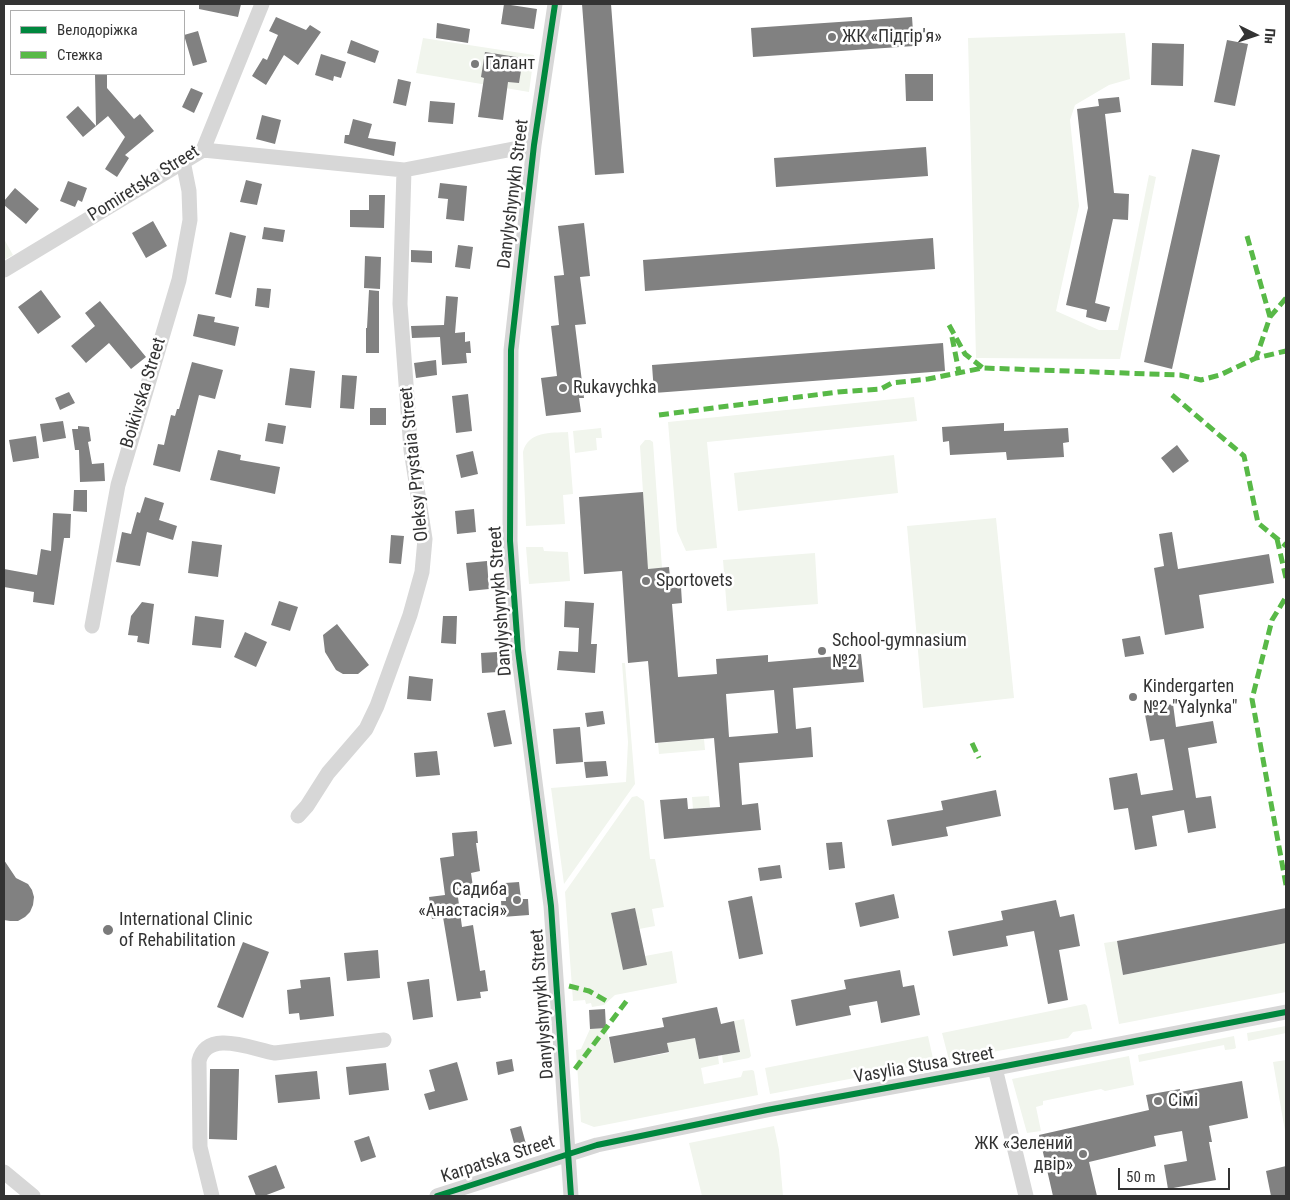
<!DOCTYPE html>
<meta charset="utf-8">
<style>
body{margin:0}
#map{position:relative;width:1290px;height:1200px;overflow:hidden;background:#fff;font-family:"Roboto Condensed",sans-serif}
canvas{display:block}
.frame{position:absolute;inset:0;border:5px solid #333;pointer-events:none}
.legend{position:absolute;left:10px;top:10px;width:175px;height:65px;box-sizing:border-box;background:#fff;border:1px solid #adadad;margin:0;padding:6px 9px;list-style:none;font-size:15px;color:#333}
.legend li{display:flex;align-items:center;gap:10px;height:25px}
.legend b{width:25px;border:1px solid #adadad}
.north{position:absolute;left:1230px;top:10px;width:50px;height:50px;-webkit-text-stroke:4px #fff;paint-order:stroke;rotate:94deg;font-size:14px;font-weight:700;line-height:20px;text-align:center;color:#333}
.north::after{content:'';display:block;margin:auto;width:18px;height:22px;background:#333;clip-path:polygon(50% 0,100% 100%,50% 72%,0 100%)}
.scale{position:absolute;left:1118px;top:1168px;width:112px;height:22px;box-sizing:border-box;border:2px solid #333;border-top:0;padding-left:6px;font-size:15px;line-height:18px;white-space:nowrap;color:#333;-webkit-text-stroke:4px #fff;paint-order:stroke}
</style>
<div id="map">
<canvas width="1290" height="1200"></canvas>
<div class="frame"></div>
<ul class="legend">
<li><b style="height:6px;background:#00873e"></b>Велодоріжка</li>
<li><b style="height:6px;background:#58b947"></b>Стежка</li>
</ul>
<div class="north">Пн</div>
<div class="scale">50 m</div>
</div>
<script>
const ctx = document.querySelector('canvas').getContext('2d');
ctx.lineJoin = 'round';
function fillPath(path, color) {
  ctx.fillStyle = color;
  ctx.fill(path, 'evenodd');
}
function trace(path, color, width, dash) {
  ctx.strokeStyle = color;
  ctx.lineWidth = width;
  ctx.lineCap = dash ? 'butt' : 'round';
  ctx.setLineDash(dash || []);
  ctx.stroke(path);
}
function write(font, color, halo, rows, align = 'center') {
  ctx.font = font + ' "Roboto Condensed",sans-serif';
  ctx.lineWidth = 5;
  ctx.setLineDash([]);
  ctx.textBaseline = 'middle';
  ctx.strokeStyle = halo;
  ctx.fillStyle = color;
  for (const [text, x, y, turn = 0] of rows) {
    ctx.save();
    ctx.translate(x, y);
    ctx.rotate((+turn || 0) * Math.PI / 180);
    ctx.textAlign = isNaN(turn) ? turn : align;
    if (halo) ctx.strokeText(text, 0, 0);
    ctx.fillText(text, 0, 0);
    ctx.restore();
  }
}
const green = new Path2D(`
 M1125 33 1130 79 1109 85 1075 105 1070 120 1079 206 1056 311 1099 330H1118L1149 175 1156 177 1120 359 976 358 968 38Z
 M423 38 534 55 529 92 416 73Z
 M4 239 13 255 4 260Z
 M914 397 917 421 707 442 717 548 686 551 677 531 668 422Z
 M601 428 602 438H596L597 450 575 453 573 431Z
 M568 432 573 494 563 495 565 524 526 526 523 452C528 431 551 433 568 432Z
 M645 440H650L653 442 662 568 648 569 640 446Z
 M894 455 898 493 738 511 734 473Z
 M996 518 1014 698 923 708 907 526Z
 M526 547H543L544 551 568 552 570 581 529 584Z
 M815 553 818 604 727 611 723 560Z
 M622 663H625L635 784 564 884 551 788 626 782 628 742Z
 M704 739 705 750 659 754 658 743Z
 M637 796 644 801 650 859H655L664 907 652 909 655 926 639 929 635 908 611 913 623 970 646 965 645 956 672 951 677 983 615 995 604 1005 592 1007 591 1003 586 1004 585 1000 573 1001 565 892 632 797Z
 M709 796 710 807 693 809 692 797Z
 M1117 941 1123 975 1286 943V992L1119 1024 1104 943Z
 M1085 1004 1087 1006 1092 1029 1073 1032 1068 1038 949 1060 942 1033Z
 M744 1019 751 1056 749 1058 723 1063 722 1055 740 1051 734 1021Z
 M1286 1026V1033L1248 1041 1247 1033Z
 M606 1028 614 1063 669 1053 667 1043 695 1038 699 1059 718 1056 719 1064 701 1068 704 1084 741 1077 743 1071 752 1070 754 1071 758 1095 594 1127 581 1122 576 1050 581 1049 590 1029Z
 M928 1036 934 1063 770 1094 765 1068Z
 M1234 1036 1236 1048 1234 1049 1225 1050 1224 1045 1139 1062 1138 1055Z
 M1129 1056 1134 1085 1105 1091 1101 1089 1043 1101V1105L1036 1107 1041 1131 1027 1133 1012 1079Z
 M1286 1060V1130L1285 1131 1273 1062Z
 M774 1126 779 1150 783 1196H702L689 1143Z`);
const building = new Path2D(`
 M199 4H241L238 17 199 9Z
 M504 4 537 9 534 29 501 24Z
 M582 4H611L624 173 595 175Z
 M276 17 306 30 310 25 321 32 298 65 284 55 266 85 252 76 263 58 267 60 278 35 269 31Z
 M912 17 914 46 753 57 751 28Z
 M437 23 470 29 468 43 436 38Z
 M198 31 207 62 193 66 184 35Z
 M351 40 379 51 375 63 347 53Z
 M1227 40 1248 44 1235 106 1214 102Z
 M1152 43 1184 44 1183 86 1151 85Z
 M485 52 523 58 519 83 508 82 503 120 478 117 484 78 481 77Z
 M321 54 346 62 341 78 334 76 333 81 315 75Z
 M95 74H107V88L134 119 140 114 154 131 125 155 129 158 117 177 105 169 125 137 108 116 83 137 66 117 78 106 96 126Z
 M905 74H933V101H906Z
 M398 79 411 82 406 106 393 103Z
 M191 88 203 93 194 113 182 107Z
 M1119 97 1121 112 1105 114 1114 193 1129 194 1128 220 1113 219 1095 303 1110 307 1106 322 1086 317 1087 310 1066 305 1088 208 1077 109 1099 106 1098 99Z
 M430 101 455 103 453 124 428 122Z
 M262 115 281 120 275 144 256 139Z
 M353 119 372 124 368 138 396 142 394 156 344 143 345 135H349Z
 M926 147 928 176 776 187 774 158Z
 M1192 149 1220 155 1172 369 1144 362Z
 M246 180 262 184 257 205 240 202Z
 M68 181 87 188 82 202 78 200 75 207 60 201Z
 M440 183 467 186 464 221 446 219 448 199 438 198Z
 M15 188 39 209 26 224 4 205V201Z
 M369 195H385L384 228 350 227V210H369Z
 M153 221 167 246 146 258 132 233Z
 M584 223 590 276 580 277 586 324 575 325 584 398H579L581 412 546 416 541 378 557 376 551 326 559 325 554 276 564 275 558 226Z
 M264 227 285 230 283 242 262 239Z
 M230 232 246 236 231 298 215 294Z
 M933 238 935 269 645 291 643 260Z
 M458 245 473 247 470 269 455 267Z
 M411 250 432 251V263L411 262Z
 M365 256 381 257 380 289 364 288Z
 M257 288 271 289 269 308 255 306Z
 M41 290 61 317 38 334 18 307Z
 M369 290 379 291V353H366V328H367Z
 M446 296 458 297 455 333 465 332V342L470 341 471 353H466L467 363 442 365 440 337 412 338 411 326 444 325Z
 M100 301 146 357 131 369 109 343 86 363 71 346 95 326 85 313Z
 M198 314 215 317 214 322 239 327 235 346 193 336Z
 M943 343 945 371 654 393 652 365Z
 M436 360 437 375 416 378 414 363Z
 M192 362 223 370 215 399 199 395 180 472 153 465 158 444 164 445 171 415 175 416 177 409H179Z
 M290 368 315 371 311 408 285 405Z
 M342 375 357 376 354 409 340 408Z
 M69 392 75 403 60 410 55 398Z
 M468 394 472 431 456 433 452 396Z
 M370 408H386V425H370Z
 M63 421 66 438 43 442 40 424Z
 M268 423 286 426 283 444 265 441Z
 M1004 423V431L1068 428 1069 442 1063 443 1064 457 1007 460 1006 452 950 455 949 441 943 442 942 427Z
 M78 426 89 427 91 441 88 442 92 464 104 463 105 481 80 482 79 450H75L72 429H78Z
 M36 436 39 458 13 462 9 440Z
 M1177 445 1189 461 1173 473 1161 458Z
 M218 450 241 455 240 460 280 467 275 494 210 480Z
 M473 451 478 474 461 478 456 455Z
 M74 490H87V512L73 511Z
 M643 492 648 569 669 567 671 588 681 587 682 603 672 604 678 677 717 674 716 659 768 655V662L861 654 864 682 793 688 796 729 811 727 813 757 739 763 742 805 758 803 761 830 664 839 660 800 687 798 688 809 720 807 714 738 655 743 648 661 628 663 622 571 584 574 579 497ZM774 690 778 733 729 737 726 694Z
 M145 497 164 503 159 520 177 526 173 540 147 532 140 566 116 562 122 532 131 534 137 512 140 513Z
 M474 509 476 532 457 534 455 511Z
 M53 513 71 514 70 538H64L54 605 33 602 34 592 4 587V569L37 575 41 549 51 551Z
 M1172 532 1178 569 1269 554 1274 583 1199 595 1204 628 1165 635 1154 568 1164 566 1159 534Z
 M391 535 404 536 401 564 389 563Z
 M192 541 222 545 218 577 188 573Z
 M487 561 489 589 469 591 466 563Z
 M279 601 298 607 290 631 271 625Z
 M565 601 594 603 591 644H597L595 673 557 670 559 651 578 652 579 628 564 627Z
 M142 602 154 604 149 644 137 642 138 636 128 635 131 616Z
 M195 616 224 620 221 648 192 645Z
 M443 616H457L456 644 441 643Z
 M337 624 369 665 358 674H343L336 670 325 652 323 635Z
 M245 632 267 642 256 667 234 657Z
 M1140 636 1144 654 1125 657 1122 639Z
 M497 652 498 672 482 673 481 653Z
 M409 676 433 679 431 701 407 699Z
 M1173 704 1176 727 1213 721 1217 743 1188 748 1196 798 1211 796 1216 828 1188 833 1184 810 1152 816 1157 846 1135 850 1128 808 1114 810 1109 778 1137 773 1141 795 1173 790 1164 739 1150 741 1144 709Z
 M505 710 512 744 494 747 487 713Z
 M603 711 605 724 587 727 585 713Z
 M580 727 583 762 556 764 553 729Z
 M437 751 440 775 416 777 414 753Z
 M606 761 608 776 586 778 584 762Z
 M996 790 1001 816 946 827 948 836 892 846 887 820 943 810 941 801Z
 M477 831 478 843H476L480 871 471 873 473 887 457 890 462 927 473 925 480 971 485 970 488 991 480 992 481 998 457 1001 443 917 432 919 429 897 445 895 440 858 454 856 452 833Z
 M842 842 845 868 829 870 826 843Z
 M4 860 16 878 28 884 32 890 34 897 33 905 30 912 25 917 18 921H10L4 920Z
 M780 865 782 878 760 881 758 868Z
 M519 882 521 899H528L529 915 502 917 501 901H506L505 883Z
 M894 894 899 918 860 927 855 903Z
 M752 896 763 954 739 959 728 901Z
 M1056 900 1060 917 1074 914 1080 946 1059 950 1068 1000 1048 1004 1034 931 1006 936 1008 946 953 956 948 931 1003 920 1001 911Z
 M635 908 647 965 623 970 611 913Z
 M1286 908V943L1123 975 1117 941Z
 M243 942 269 952 243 1018 217 1007Z
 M378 950 380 978 347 981 344 953Z
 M900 970 903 987 914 985 920 1015 881 1023 877 1001 849 1006 851 1015 796 1026 791 1000 846 989 844 980Z
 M330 977 334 1016 300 1020 299 1013 289 1014 287 990 301 988 300 980Z
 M429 979 433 1017 413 1020 407 982Z
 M717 1007 721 1024 734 1021 740 1052 699 1059 695 1038 667 1043 669 1052 614 1063 609 1037 664 1027 662 1018Z
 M605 1009 606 1028 590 1029 589 1010Z
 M512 1059 514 1071 498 1075 496 1062Z
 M457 1062 468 1100 429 1110 424 1094 435 1091 429 1070Z
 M386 1063 389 1090 349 1095 346 1067Z
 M210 1069H239L237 1140 209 1139Z
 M317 1071 320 1099 278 1103 275 1075Z
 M1242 1081 1248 1118 1209 1126 1212 1142H1209L1216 1180 1168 1189 1164 1165 1187 1161 1182 1131 1154 1136 1156 1146 1089 1162 1097 1196H1053L1039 1135 1149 1110 1146 1095 1180 1089V1092Z
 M521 1126 526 1144 515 1147 510 1129Z
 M369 1136 376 1157 361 1162 354 1141Z
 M276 1165 285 1188 264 1196H256L248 1176Z
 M1286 1166V1196H1271L1266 1171Z`);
const minor = new Path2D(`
 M555 4 534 145 511 350 510 541 518 650 551 906 571 1196
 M203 150 404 170 534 145
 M4 270 203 150 262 4
 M92 626 118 485 179 280 190 220 189 191 183 161
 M298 816 307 806 328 773 366 729 377 706 410 615 422 572 425 539 411 450 400 304 404 170
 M995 1068 1026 1196
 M4 1172 33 1196
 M212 1196 200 1147 199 1061C207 1028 254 1050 275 1053L384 1040
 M437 1196 597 1145 767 1110 995 1068 1286 1012`);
const quiet = new Path2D(`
 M1247 236 1270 317 1256 358
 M1270 317 1286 298
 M949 325 965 354 983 368
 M952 337 959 372
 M1172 395 1244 456 1258 523 1286 546
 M659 415 838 392 881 389 892 383 928 379 983 368 1180 375 1201 380 1220 375 1256 358 1286 351
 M1277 539 1286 578
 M972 743 979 758
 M1286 885 1252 699 1272 620 1286 597
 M569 986 589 991 610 1003
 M575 1069 628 999`);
const cycleway = new Path2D(`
 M555 4 534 145 511 350 510 541 518 650 551 906 571 1196
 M437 1196 597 1145 767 1110 995 1068 1286 1012`);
const markers = [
 [832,37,5,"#7a7a7a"],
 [475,64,5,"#7a7a7a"],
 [563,388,5,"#7a7a7a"],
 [646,581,5,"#7a7a7a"],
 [822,651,5,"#7a7a7a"],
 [1133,697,5,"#7a7a7a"],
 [517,900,5,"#7a7a7a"],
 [108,930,6,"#7a7a7a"],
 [1158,1101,5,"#7a7a7a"],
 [1083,1154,5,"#7a7a7a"]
];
const poiNames = [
 ["ЖК «Підгір'я»",842,37],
 ["Галант",485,64],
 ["Rukavychka",573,388],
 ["Sportovets",656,581],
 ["School-gymnasium",832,641],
 ["№2",832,662],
 ["Kindergarten",1143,687],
 ["№2 \"Yalynka\"",1143,708],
 ["Садиба",507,890,"right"],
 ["«Анастасія»",507,911,"right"],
 ["International Clinic",119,920],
 ["of Rehabilitation",119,941],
 ["Сімі",1168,1101],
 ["ЖК «Зелений",1073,1144,"right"],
 ["двір»",1073,1165,"right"]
];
const streetNames = [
 ["Pomiretska Street",144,184,-32],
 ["Danylyshynykh Street",514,194,-83],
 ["Boikivska Street",144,393,-73],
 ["Oleksy Prystaia Street",415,464,-96],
 ["Danylyshynykh Street",501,601,-94],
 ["Danylyshynykh Street",543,1004,-94],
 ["Vasylia Stusa Street",924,1066,-10],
 ["Karpatska Street",498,1160,-18]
];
fillPath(green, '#f1f5ed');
fillPath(building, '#818181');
trace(minor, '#d7d7d7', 15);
trace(quiet, '#58b947', 5, [10, 5]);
trace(cycleway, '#00873e', 6);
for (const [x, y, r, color] of markers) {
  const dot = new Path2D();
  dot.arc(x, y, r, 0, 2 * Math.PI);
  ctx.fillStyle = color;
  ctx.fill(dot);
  trace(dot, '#fff', 2);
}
write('18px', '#333', '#fff', poiNames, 'left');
write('18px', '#333', '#fff', streetNames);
</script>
